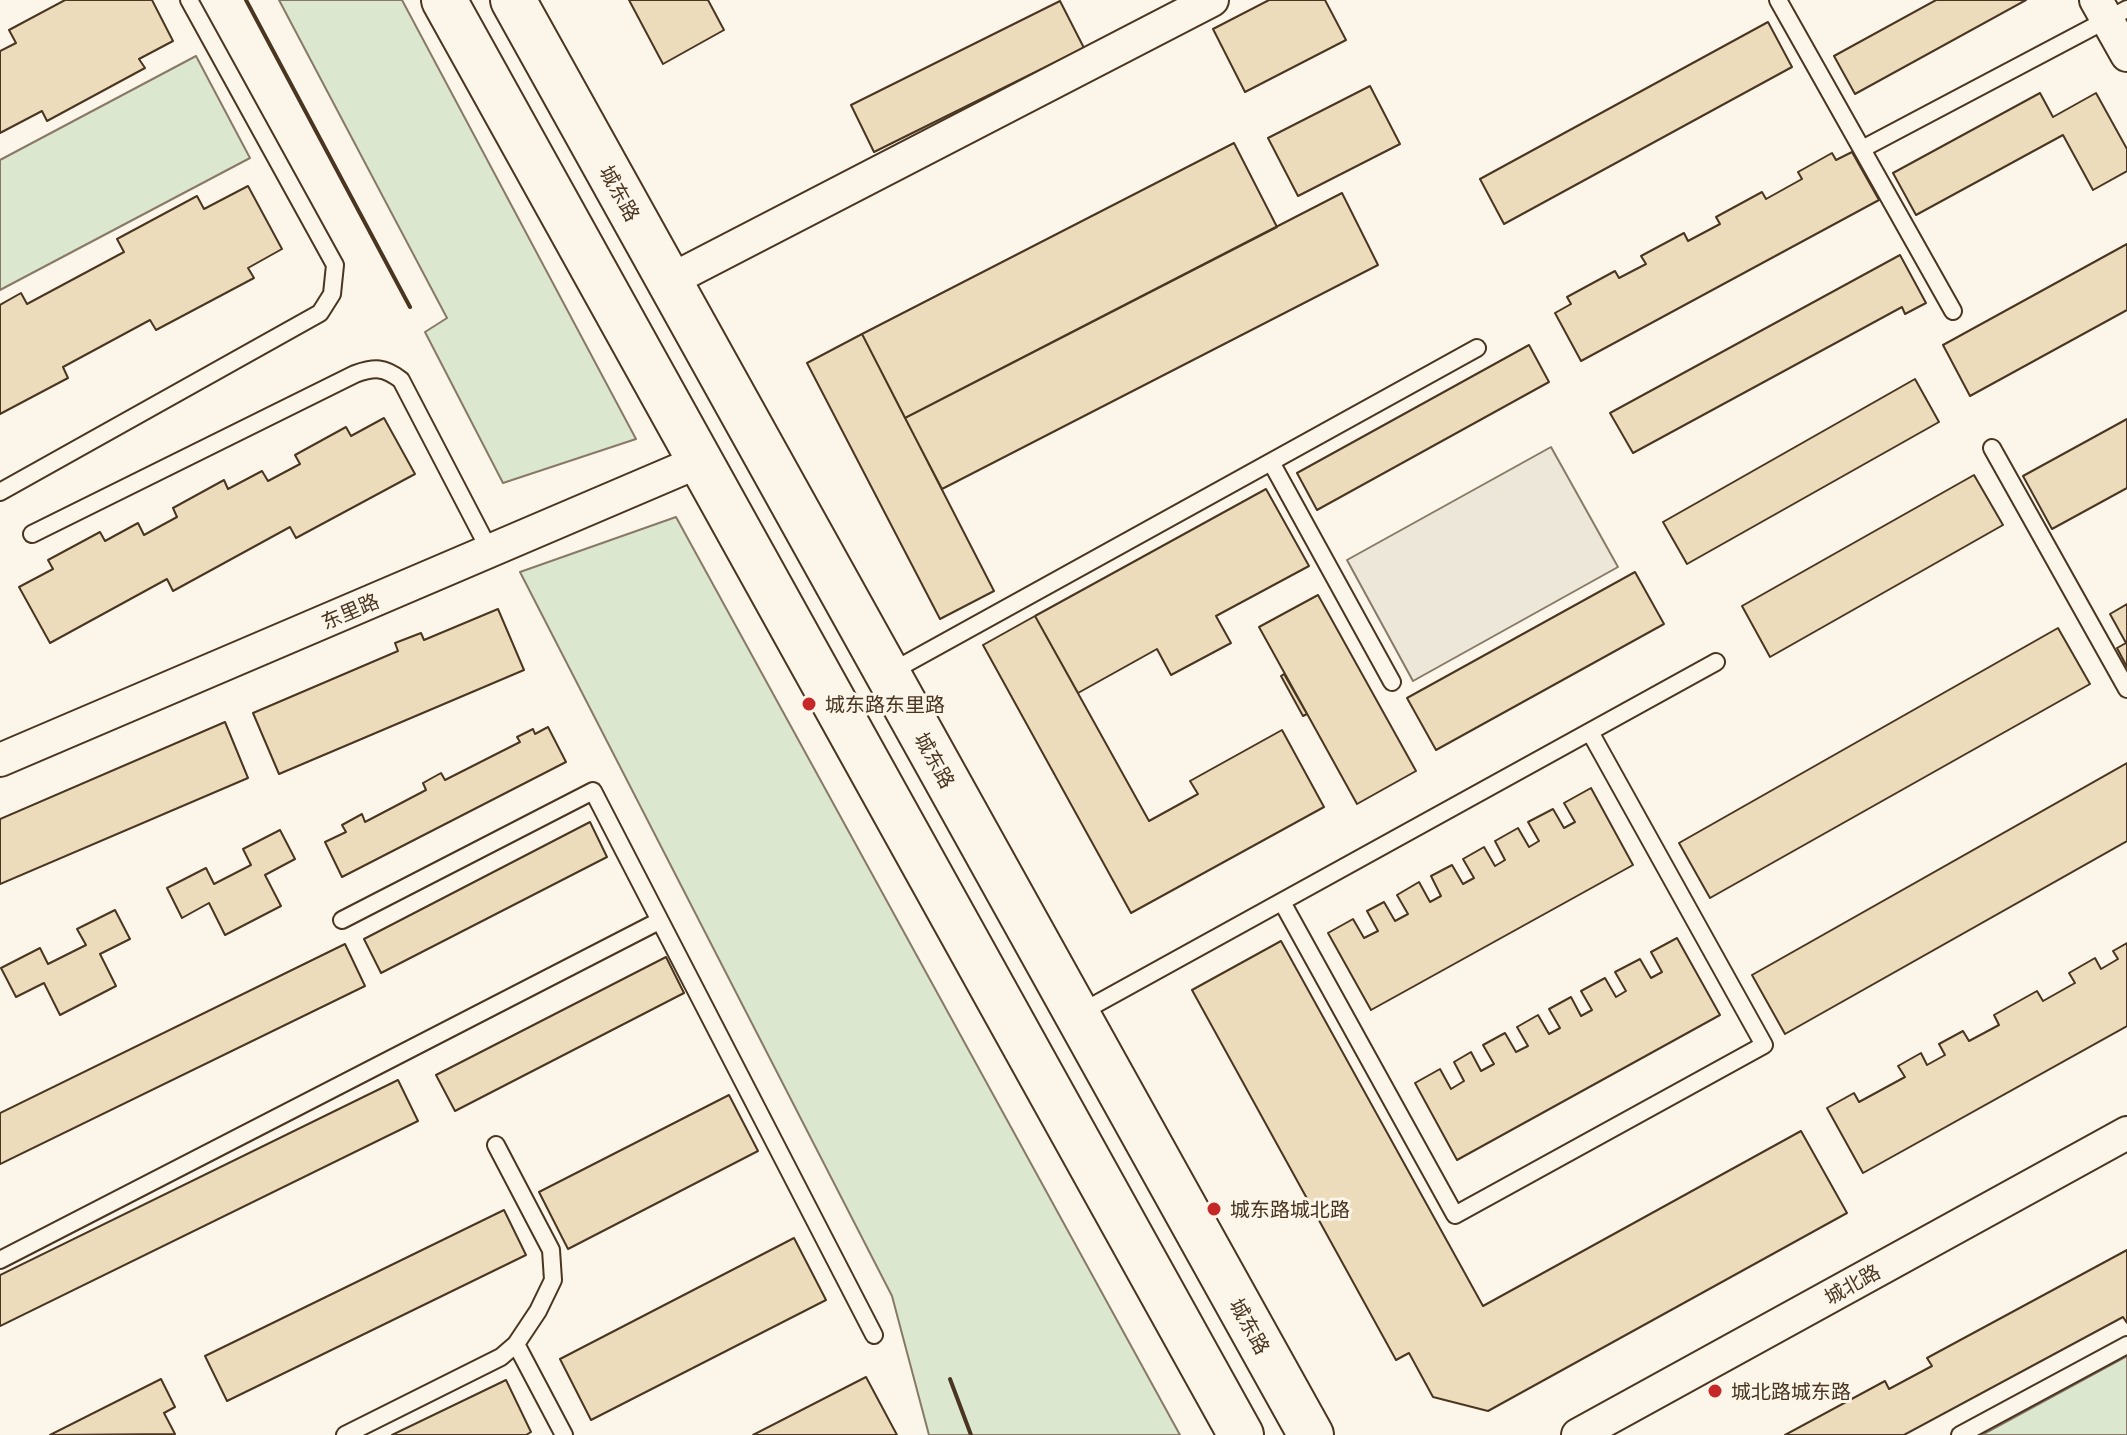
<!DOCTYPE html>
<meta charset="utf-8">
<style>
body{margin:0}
canvas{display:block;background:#fbf6e9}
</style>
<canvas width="2127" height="1435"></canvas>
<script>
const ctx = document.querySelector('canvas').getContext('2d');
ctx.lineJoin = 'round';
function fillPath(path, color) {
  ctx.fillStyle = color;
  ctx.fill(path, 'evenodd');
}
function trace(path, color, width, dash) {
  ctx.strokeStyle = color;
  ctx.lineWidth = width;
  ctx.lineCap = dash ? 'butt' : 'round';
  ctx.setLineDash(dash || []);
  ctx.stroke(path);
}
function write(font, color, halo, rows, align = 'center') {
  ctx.font = font + ' Georgia,"Noto Sans SC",serif';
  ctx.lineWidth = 6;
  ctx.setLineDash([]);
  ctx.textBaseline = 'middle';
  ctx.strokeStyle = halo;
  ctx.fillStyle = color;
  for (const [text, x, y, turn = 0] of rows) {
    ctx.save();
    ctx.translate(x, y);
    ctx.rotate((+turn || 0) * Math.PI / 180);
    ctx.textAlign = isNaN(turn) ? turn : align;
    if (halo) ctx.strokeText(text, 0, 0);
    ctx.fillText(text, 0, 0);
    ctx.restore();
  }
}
const green = new Path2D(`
 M279 0H402L636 439 503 483 425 332 447 318Z
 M196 56 250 158 0 290V160Z
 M676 517 1180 1435H929L892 1296 520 572Z
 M2127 1356V1435H1982Z`);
const parking = new Path2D(`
 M1551 447 1618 567 1413 681 1347 560Z`);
const building = new Path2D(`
 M65 0H152L173 41 139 59 145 68 47 121 42 111 0 133V51L16 43 9 30Z
 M629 0H708L724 30 663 64Z
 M1269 0H1325L1346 40 1245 92 1213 29Z
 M1936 0H2026L1855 94 1834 56Z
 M1060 1 1084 48 874 152 851 105Z
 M1768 22 1792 67 1504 224 1480 179Z
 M1370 86 1400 144 1298 196 1268 138Z
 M2040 93 2053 117 2096 93 2127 149V171L2093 190 2063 135 1916 215 1893 173Z
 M1234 143 1277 227 905 418 862 334Z
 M1852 152 1879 200 1581 361 1555 313 1571 304 1567 297 1615 271 1619 278 1646 264 1641 256 1684 233 1688 241 1720 224 1716 217 1762 192 1766 199 1802 179 1798 172 1832 153 1836 160Z
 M248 186 282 249 248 268 254 278 156 330 150 320 63 367 68 378 0 414V305L21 293 27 304 124 252 117 239 197 196 204 209Z
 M1342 193 1378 265 942 489 905 418Z
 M2127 244V310L1970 396 1943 345Z
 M1900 255 1926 303 1905 314 1902 307 1633 453 1610 413Z
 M862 334 994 591 940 619 807 363Z
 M1529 345 1549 382 1317 510 1297 473Z
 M1915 379 1939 422 1687 564 1663 522Z
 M384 418 415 474 296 538 290 527 173 591 167 579 50 643 19 587 53 569 48 560 100 532 105 541 138 523 144 535 177 517 173 508 224 480 228 489 262 471 268 481 300 464 295 455 346 427 351 436Z
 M2127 419V488L2052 529 2023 476Z
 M1974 475 2003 525 1770 657 1742 606Z
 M1266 489 1309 566 1216 616 1231 643 1171 675 1157 649 1078 693 1035 616Z
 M1635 572 1664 624 1436 750 1407 698Z
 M1318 595 1416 771 1357 804 1259 627Z
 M2127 604V667L2117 648 2126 643 2110 614Z
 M498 609 524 670 279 774 253 713 398 651 395 643 421 633 424 640Z
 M1035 616 1149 821 1198 794 1190 781 1282 730 1324 807 1131 913 983 645Z
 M2058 628 2090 684 1710 898 1679 843Z
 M1284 674 1307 714 1303 716 1281 676Z
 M225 722 248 778 0 884V819Z
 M548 727 566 762 342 877 325 842 346 832 342 825 362 814 365 822 426 790 423 783 441 773 445 780 520 742 517 737 533 729 535 734Z
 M2127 763V841L1785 1034 1752 975Z
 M1591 788 1633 865 1371 1010 1328 933 1353 919 1364 938 1378 931 1367 911 1384 902 1395 921 1408 914 1397 895 1419 882 1430 902 1441 896 1431 876 1452 865 1463 884 1474 878 1463 859 1484 847 1495 866 1505 860 1495 841 1518 828 1529 847 1539 841 1528 822 1553 809 1564 828 1575 822 1564 803Z
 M590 822 607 857 381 973 364 939Z
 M280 830 295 859 265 875 281 906 225 935 209 903 182 918 167 888 206 868 214 884 251 865 243 849Z
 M115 910 130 939 100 954 116 986 60 1015 44 983 16 997 1 968 40 948 48 964 86 945 77 929Z
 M1677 938 1720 1015 1457 1160 1415 1083 1440 1069 1451 1089 1464 1081 1454 1062 1471 1052 1481 1071 1494 1064 1483 1045 1505 1033 1516 1052 1528 1046 1517 1027 1538 1015 1549 1034 1560 1028 1549 1009 1571 997 1581 1016 1592 1010 1581 991 1605 978 1616 997 1626 991 1615 972 1640 959 1651 978 1662 972 1651 952Z
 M1281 941 1483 1306 1801 1131 1847 1213 1488 1411 1433 1397 1409 1353 1396 1360 1192 990Z
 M2127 943V1026L1863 1173 1827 1108 1854 1093 1859 1102 1905 1077 1898 1066 1921 1053 1927 1065 1945 1055 1939 1044 1963 1031 1969 1041 1999 1025 1994 1015 2037 991 2043 1001 2075 983 2069 973 2095 958 2101 969 2118 959 2113 951Z
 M345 944 365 986 0 1164V1113Z
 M666 957 684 993 455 1111 436 1075Z
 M398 1080 418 1121 0 1326V1275Z
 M729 1095 758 1151 568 1249 539 1192Z
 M504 1210 526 1255 227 1401 205 1356Z
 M794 1238 826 1300 591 1420 560 1359Z
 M2127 1250V1323L2123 1317 1904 1435H1785L1885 1381 1889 1389 1932 1366 1927 1358Z
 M866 1377 897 1435H753Z
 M161 1379 175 1407 164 1413 175 1434 50 1435Z
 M506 1380 531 1432 526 1435H392Z`);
const service = new Path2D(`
 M1778 0 1953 311
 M1862 149 2127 9
 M1992 448 2127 689
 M1271 462 1392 682
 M0 492 320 313 332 294 335 265 189 0
 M32 534 355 374C375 367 384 367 401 380L490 551
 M889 673 1477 348
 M1282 902 1455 1215 1764 1045 1590 732
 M342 920 593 791 874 1335
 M1078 1014 1716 662
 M0 1260 659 921
 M516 1344 564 1435
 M345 1435 501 1357 516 1344 538 1311 553 1280 551 1250 496 1145
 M1960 1435 2127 1345`);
const minor = new Path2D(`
 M2096 0 2127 55
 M669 281 1212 0
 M0 760 700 461
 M1578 1435 2127 1133`);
const secondary = new Path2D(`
 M444 0 1241 1435
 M513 0 1311 1435`);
const wall = new Path2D(`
 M246 0 410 307
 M950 1379 971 1435`);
const markers = [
 [809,704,8,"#c62828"],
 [1214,1209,8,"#c62828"],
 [1715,1391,8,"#c62828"]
];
const streetNames = [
 ["城东路",620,193,61],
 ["东里路",350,611,-23],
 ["城东路",935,760,61],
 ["城北路",1852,1284,-29],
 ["城东路",1250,1326,61]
];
const poiNames = [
 ["城东路东里路",825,704],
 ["城东路城北路",1230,1209],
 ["城北路城东路",1731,1391]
];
fillPath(green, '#dce7d0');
trace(green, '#887966', 2);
fillPath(parking, '#ede7d9');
trace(parking, '#887966', 2);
fillPath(building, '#ecdcbc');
trace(building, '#4a3520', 2);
trace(service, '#4a3520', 20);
trace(minor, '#4a3520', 36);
trace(secondary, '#4a3520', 48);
trace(service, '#fbf6e9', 16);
trace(minor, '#fbf6e9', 32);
trace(secondary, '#fbf6e9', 44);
trace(wall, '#4a3520', 4);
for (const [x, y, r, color] of markers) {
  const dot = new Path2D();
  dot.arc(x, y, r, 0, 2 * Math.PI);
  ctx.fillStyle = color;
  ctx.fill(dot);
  trace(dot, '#fbf6e9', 3);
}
write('20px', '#4a3520', '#fbf6e9', streetNames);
write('20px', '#4a3520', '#fbf6e9', poiNames, 'left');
</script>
